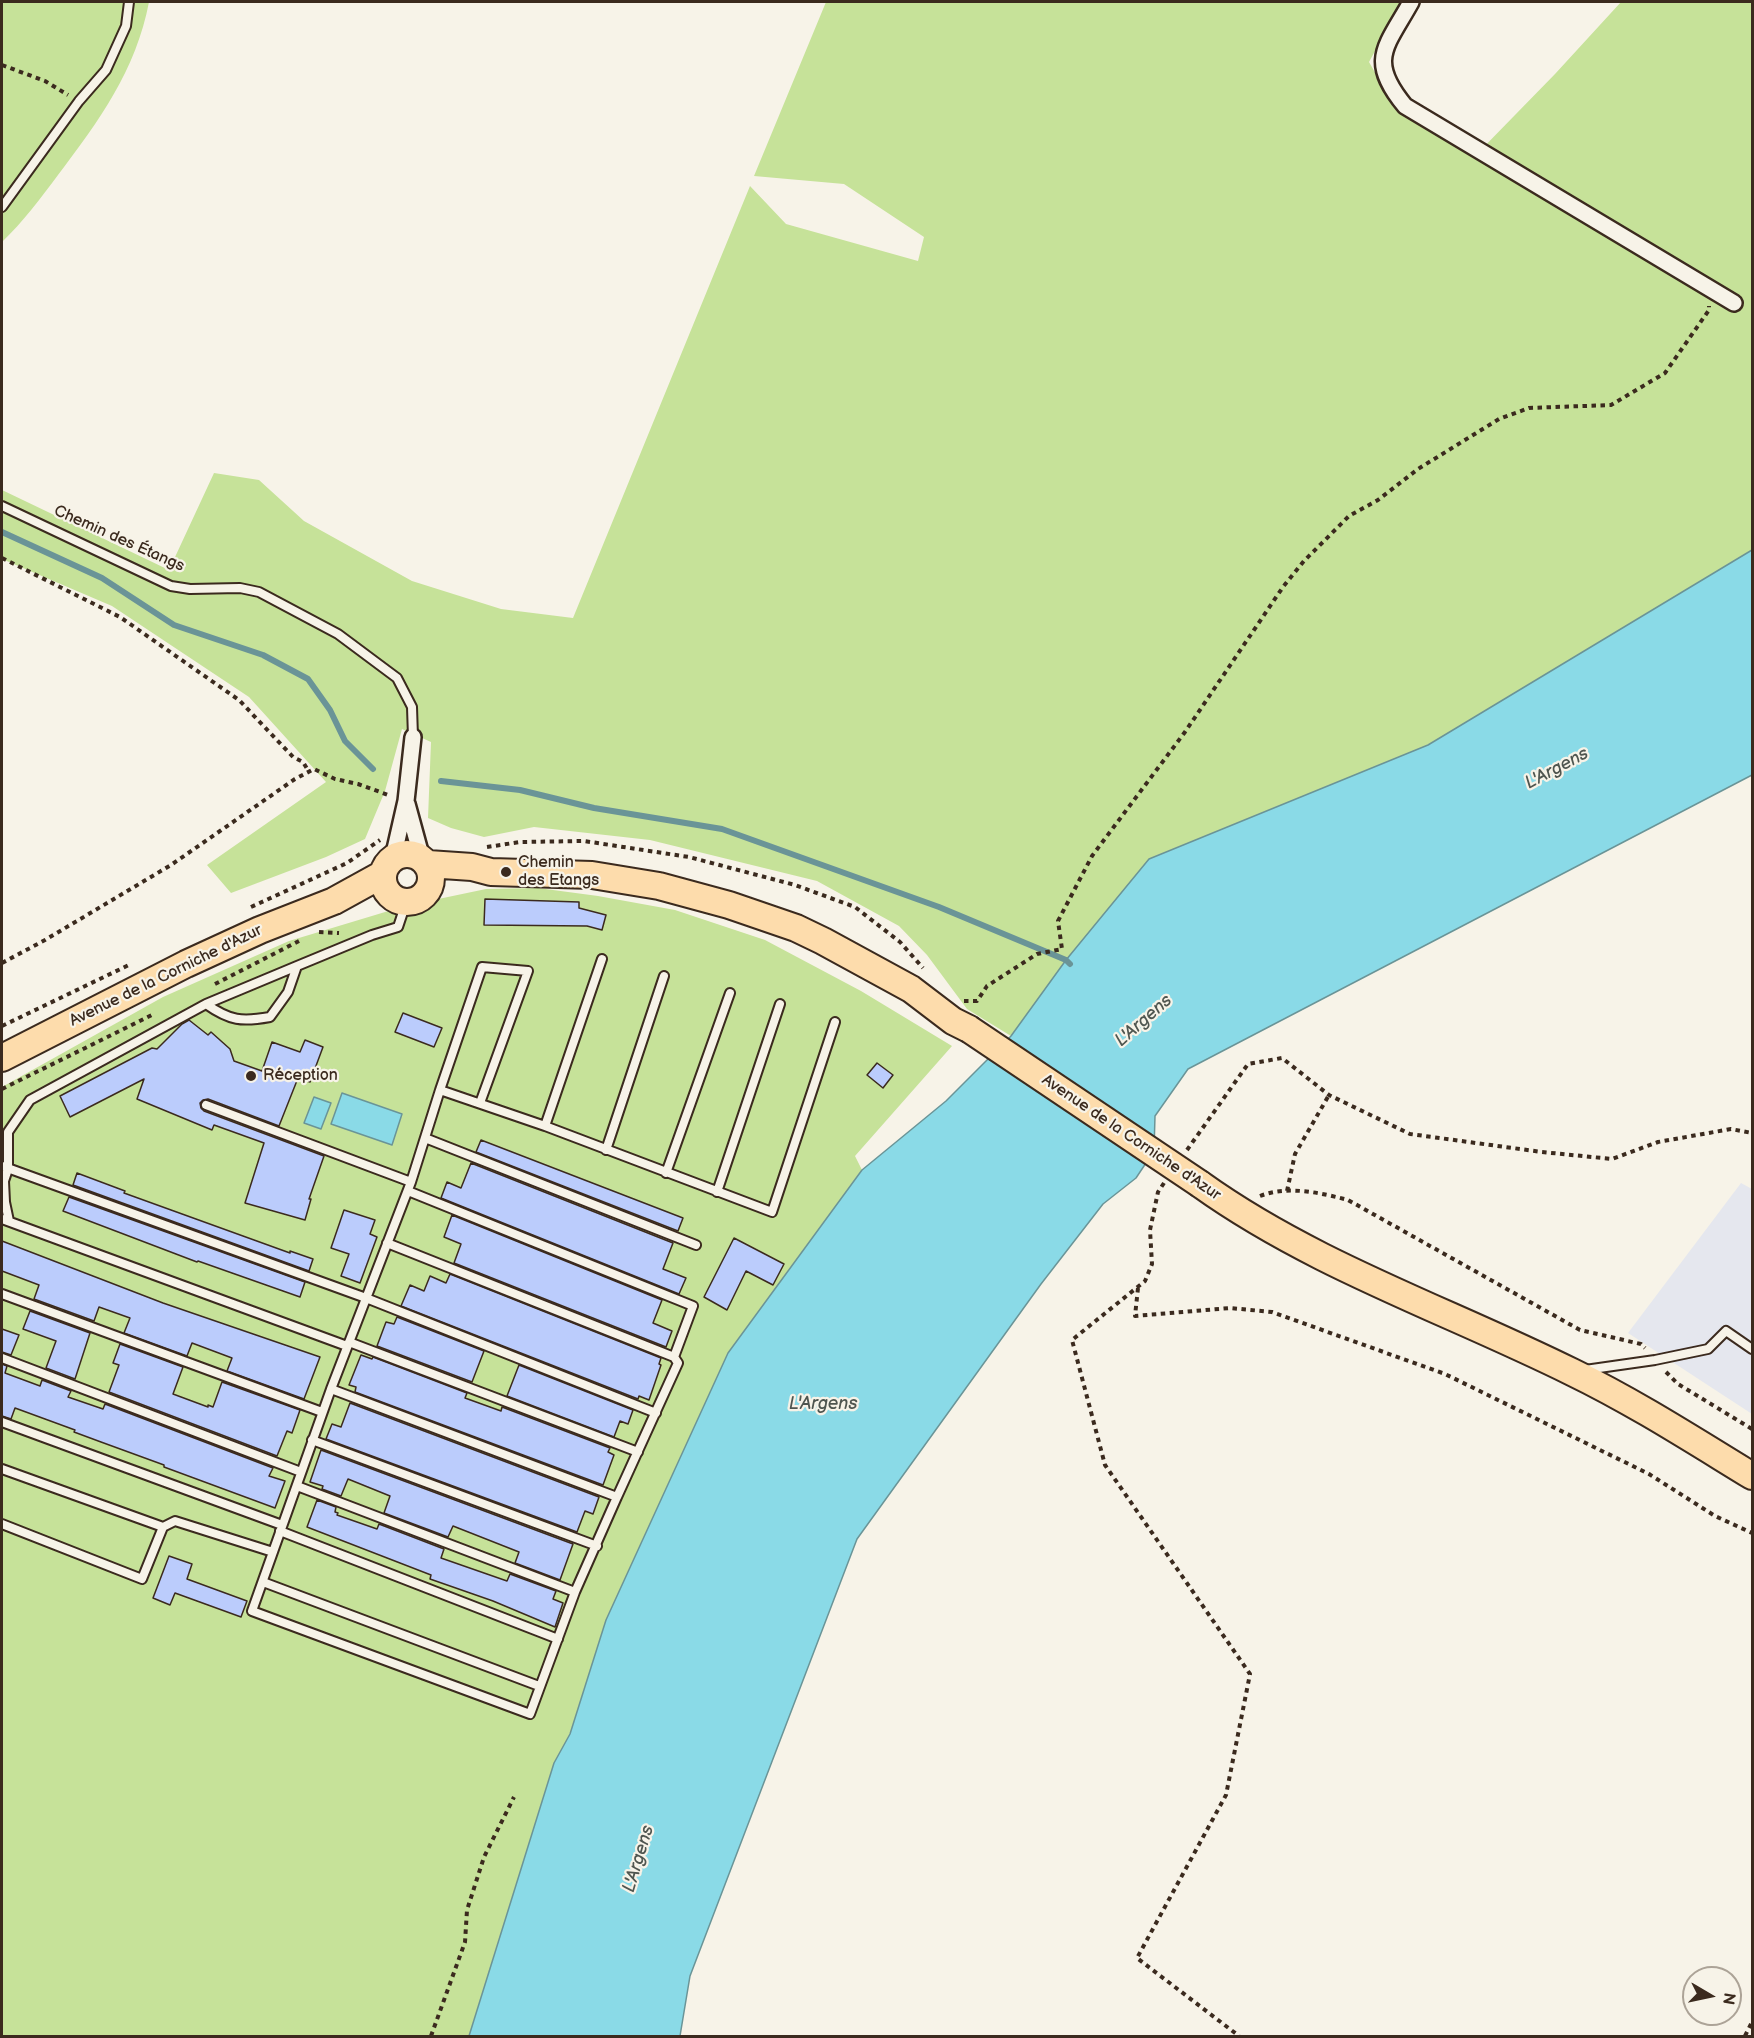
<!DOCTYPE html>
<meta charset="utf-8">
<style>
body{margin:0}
#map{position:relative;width:1754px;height:2038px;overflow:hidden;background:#f7f3e8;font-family:"Balsamiq Sans",sans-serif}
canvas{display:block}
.frame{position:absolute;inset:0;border:3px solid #3b2a1e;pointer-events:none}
.north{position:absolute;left:1682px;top:1966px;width:60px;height:60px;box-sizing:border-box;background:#f7f3e8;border:2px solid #aca397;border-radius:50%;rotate:99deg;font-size:16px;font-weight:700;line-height:24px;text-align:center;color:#3b2a1e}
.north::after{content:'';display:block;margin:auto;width:21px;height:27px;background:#3b2a1e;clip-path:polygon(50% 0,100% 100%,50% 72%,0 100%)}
</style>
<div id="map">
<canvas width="1754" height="2038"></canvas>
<div class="frame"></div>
<div class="north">N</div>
</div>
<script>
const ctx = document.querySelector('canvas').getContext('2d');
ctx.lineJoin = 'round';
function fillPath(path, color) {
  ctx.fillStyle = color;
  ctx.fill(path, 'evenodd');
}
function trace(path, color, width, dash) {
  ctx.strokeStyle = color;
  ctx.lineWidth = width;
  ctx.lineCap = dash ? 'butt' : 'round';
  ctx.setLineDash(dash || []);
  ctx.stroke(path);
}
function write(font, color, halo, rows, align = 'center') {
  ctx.font = font + ' "Balsamiq Sans",sans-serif';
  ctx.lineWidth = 4.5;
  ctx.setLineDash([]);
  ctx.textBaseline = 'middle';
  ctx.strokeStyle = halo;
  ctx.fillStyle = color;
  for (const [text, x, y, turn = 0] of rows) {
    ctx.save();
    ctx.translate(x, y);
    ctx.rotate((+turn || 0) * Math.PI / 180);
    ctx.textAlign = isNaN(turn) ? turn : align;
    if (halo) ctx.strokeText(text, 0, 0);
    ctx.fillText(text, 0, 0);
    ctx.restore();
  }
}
const built = new Path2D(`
 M1741 1183 1752 1189V1414L1628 1333Z`);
const green = new Path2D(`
 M2 2H149C136 70 99 121 58 175 40 199 23 222 2 242Z
 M826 2H1402L1369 62 1397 111 1474 157 1555 74 1621 2H1752V550L1428 745 1149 859 1011 1036 967 1009 927 955 899 926 817 881 650 840 534 827 484 837 451 828 428 818 431 742 402 729 385 791 365 839 326 857 231 893 207 865 326 782 249 697 112 606 2 559V490L169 570 214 473 259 480 304 521 412 581 501 609 573 618 750 186 786 224 918 261 924 237 844 184 754 176Z
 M538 888 598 896 675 910 765 940 861 991 952 1046 855 1156 862 1170 728 1353 606 1620 570 1734 554 1763 469 2036H2V1087L163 997 289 941 405 906 486 889Z`);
const water = new Path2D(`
 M1752 550V775L1188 1069 1155 1116 1154 1151 1136 1178 1103 1204 1041 1284 857 1539 690 1976 680 2036H469L554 1763 570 1734 606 1620 728 1353 862 1170 946 1101 1011 1036 1066 960 1149 859 1428 745Z
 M342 1093 402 1114 392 1145 331 1124Z
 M314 1097 331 1103 321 1129 304 1123Z`);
const stream = new Path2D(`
 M2 532 102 578 174 625 263 655 308 679 330 710 345 741 373 769
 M441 781 520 790 594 808 722 829 939 907 1066 960 1070 964`);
const building = new Path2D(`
 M485 899 579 902V908L606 915 602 930 587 926 484 925Z
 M403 1013 442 1028 434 1047 395 1032Z
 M189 1020 208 1035 211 1032 230 1049 234 1061 262 1071 272 1042 300 1052 305 1040 323 1047 310 1082 298 1078 279 1126 208 1099 203 1100 200 1103 201 1108 204 1111 324 1156 309 1199H311L305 1220 245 1203 264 1143 214 1125 212 1130 137 1099 144 1079 70 1117 60 1096 152 1048 157 1049 182 1024Z
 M877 1063 893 1075 883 1088 867 1075Z
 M481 1140 683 1218 678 1231 476 1152Z
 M471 1163 673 1243 663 1269 686 1278 679 1294 441 1198 447 1182 461 1188Z
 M77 1173 125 1191 124 1193 290 1253V1251L313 1259 309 1271 73 1185Z
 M69 1197 305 1282 300 1297 198 1261 197 1262 63 1211Z
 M344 1210 375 1220 370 1234 377 1237 360 1283 341 1276 349 1254 331 1248Z
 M452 1215 662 1300 653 1323 672 1331 666 1347 454 1263 461 1244 444 1237Z
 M734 1238 784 1264 773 1285 746 1271 727 1310 704 1297Z
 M2 1241 163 1303 320 1357 304 1399 227 1371 232 1358 192 1343 187 1356 124 1333 130 1318 99 1307 94 1321 34 1299 39 1285 2 1271Z
 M450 1274 661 1358 659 1364 661 1365 649 1400 639 1396 638 1399 401 1306 410 1285 424 1291 430 1276 446 1283Z
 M30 1311 90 1333 75 1379 46 1368 56 1341 23 1329Z
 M397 1317 484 1351 472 1382 377 1346 386 1322 394 1324Z
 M2 1329 19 1335 11 1355 2 1352Z
 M120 1344 183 1367 173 1394 208 1407V1405L213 1407 222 1382 300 1410 292 1433 287 1431 277 1456 109 1392 119 1365 113 1363Z
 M361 1355 372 1359 373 1357 467 1393 465 1398 501 1411 502 1407 610 1448 608 1452 614 1455 603 1485 355 1392 356 1387 349 1385Z
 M2 1364 7 1366 5 1373 40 1386 42 1380 71 1391 68 1397 103 1409 105 1404 273 1468 269 1476 285 1481 275 1508 164 1467V1465L101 1442 74 1432 75 1430 15 1408 11 1419 2 1416Z
 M519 1365 633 1410 628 1424 620 1421 614 1437 507 1396Z
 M350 1403 599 1497 593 1514 585 1511 577 1532 326 1439 332 1424 341 1427Z
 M321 1450 573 1544 560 1580 515 1563 519 1552 453 1526 448 1537 384 1513 390 1496 348 1479 341 1496 322 1489 323 1486 310 1482Z
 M317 1500 336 1507 335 1512 338 1513 337 1515 377 1529 379 1524 444 1549 441 1558 507 1581 510 1574 556 1591 553 1599 563 1603 555 1627 493 1601 430 1579 431 1575 307 1527Z
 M169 1556 192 1564 187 1579 247 1601 241 1617 175 1593 170 1605 153 1598Z`);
const path = new Path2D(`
 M2 65 45 81 68 95
 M2 558 120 617 239 700 293 757 303 762 309 772
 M487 847 520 842 584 841 689 857 795 885 855 907 900 942 923 968
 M251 907 347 863 380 840
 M319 932 339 933
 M2 963 45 940 171 865 295 779 314 769 335 779 358 784 391 796
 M215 984 299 941
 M964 1001H977L987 986 1037 954 1062 949 1058 921 1092 856 1185 732 1283 587 1304 561 1349 516 1378 500 1418 469 1499 419 1529 408 1611 405 1665 373 1709 310V306
 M2 1026 131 964
 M2 1089 154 1014
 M1187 1150 1248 1064 1282 1058 1329 1095 1410 1134 1542 1152 1612 1159 1658 1142 1731 1129 1752 1133
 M1164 1183 1158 1192 1150 1230 1152 1264 1145 1281 1072 1340 1105 1465 1250 1674 1226 1795 1137 1958 1239 2036
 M1287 1191 1295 1154 1329 1095
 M1260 1196C1288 1185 1321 1193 1348 1200L1580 1330 1641 1344 1645 1348
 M1138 1288 1135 1316 1230 1308 1272 1312 1445 1374 1649 1474 1715 1516 1752 1533
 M1666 1372 1678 1384 1752 1429
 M431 2036 465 1942 467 1910 484 1857 514 1797
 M1745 2036 1752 2022`);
const service = new Path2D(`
 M2 207 79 101 106 70 126 26 129 2
 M2 506 171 586 190 589 240 588 259 592 338 634 397 678 412 707 413 737
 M206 1004 297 966
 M440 1090 545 1126 772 1212 835 1022
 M206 1105 411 1182
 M545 1126 602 959
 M425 1138 696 1245
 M606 1150 664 976
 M2 1166 366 1298 656 1413
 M666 1173 730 993
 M408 1191 693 1306 674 1357
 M717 1192 780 1004
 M2 1219 347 1346
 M9 1221 5 1202 4 1181 8 1169V1132L30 1100 206 1004C230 1021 242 1022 270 1017L288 992 297 966 372 935 398 927 406 903
 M387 1243 674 1357 678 1363 617 1497
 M2 1294 322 1412
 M349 1342 638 1452
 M2 1358 301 1472
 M1585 1370 1655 1360 1708 1349 1726 1331 1752 1349
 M331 1389 617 1497 575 1592 530 1714 252 1611 331 1389 411 1182 440 1090 482 967 528 971 480 1103
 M2 1422 282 1525
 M312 1440 597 1546
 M2 1469 163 1527 175 1521 273 1552
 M297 1486 575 1592
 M2 1524 142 1579 163 1527
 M280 1531 558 1639
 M263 1582 539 1686`);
const minor = new Path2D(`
 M1411 2C1386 47 1367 60 1405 106L1734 303
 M407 804 422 859
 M393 858 406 801 413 737`);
const primary = new Path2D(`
 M383 878a24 24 0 1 1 48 0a24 24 0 1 1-48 0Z
 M428 864 472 867 491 872 592 875 659 886 729 905 796 928 823 941 911 989 953 1021 969 1029
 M2 1058 186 964 260 930 334 901 383 874
 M1200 1184C1313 1265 1447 1310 1572 1372 1634 1402 1693 1440 1752 1476`);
const primaryBridge = new Path2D(`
 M969 1029 1200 1184`);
const markers = [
 [506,872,6,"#3b2a1e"],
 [251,1076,6,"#3b2a1e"]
];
const streetNames = [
 ["Chemin des Étangs",119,539,24],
 ["Avenue de la Corniche d'Azur",166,976,-26],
 ["Avenue de la Corniche d'Azur",1131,1138,34]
];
const poiNames = [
 ["Chemin",518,863],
 ["des Etangs",518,881],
 ["Réception",263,1076]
];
const waterNames = [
 ["L'Argens",1557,769,-28],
 ["L'Argens",1144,1021,-41],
 ["L'Argens",823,1404],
 ["L'Argens",639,1859,-73]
];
fillPath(built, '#e5e7ee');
fillPath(green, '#c6e299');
fillPath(water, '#8adae7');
trace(water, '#6a9497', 1.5);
trace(stream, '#6a9497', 6);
fillPath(building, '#bbccfc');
trace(building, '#3b2a1e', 1.5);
trace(service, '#3b2a1e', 12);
trace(minor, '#3b2a1e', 20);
trace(primary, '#3b2a1e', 30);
trace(path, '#3b2a1e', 4, [4.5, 4.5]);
trace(service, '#f7f3e8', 8);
trace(minor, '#f7f3e8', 15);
trace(primary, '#fddcac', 26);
trace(primaryBridge, '#3b2a1e', 30, []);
trace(primaryBridge, '#fddcac', 26);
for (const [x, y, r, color] of markers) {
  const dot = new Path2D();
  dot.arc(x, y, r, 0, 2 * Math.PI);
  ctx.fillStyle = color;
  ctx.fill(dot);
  trace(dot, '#f7f3e8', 2);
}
write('16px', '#3b2a1e', '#f7f3e8', streetNames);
write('16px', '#3b2a1e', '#f7f3e8', poiNames, 'left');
write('italic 18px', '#4f5650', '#f7f3e8', waterNames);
</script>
